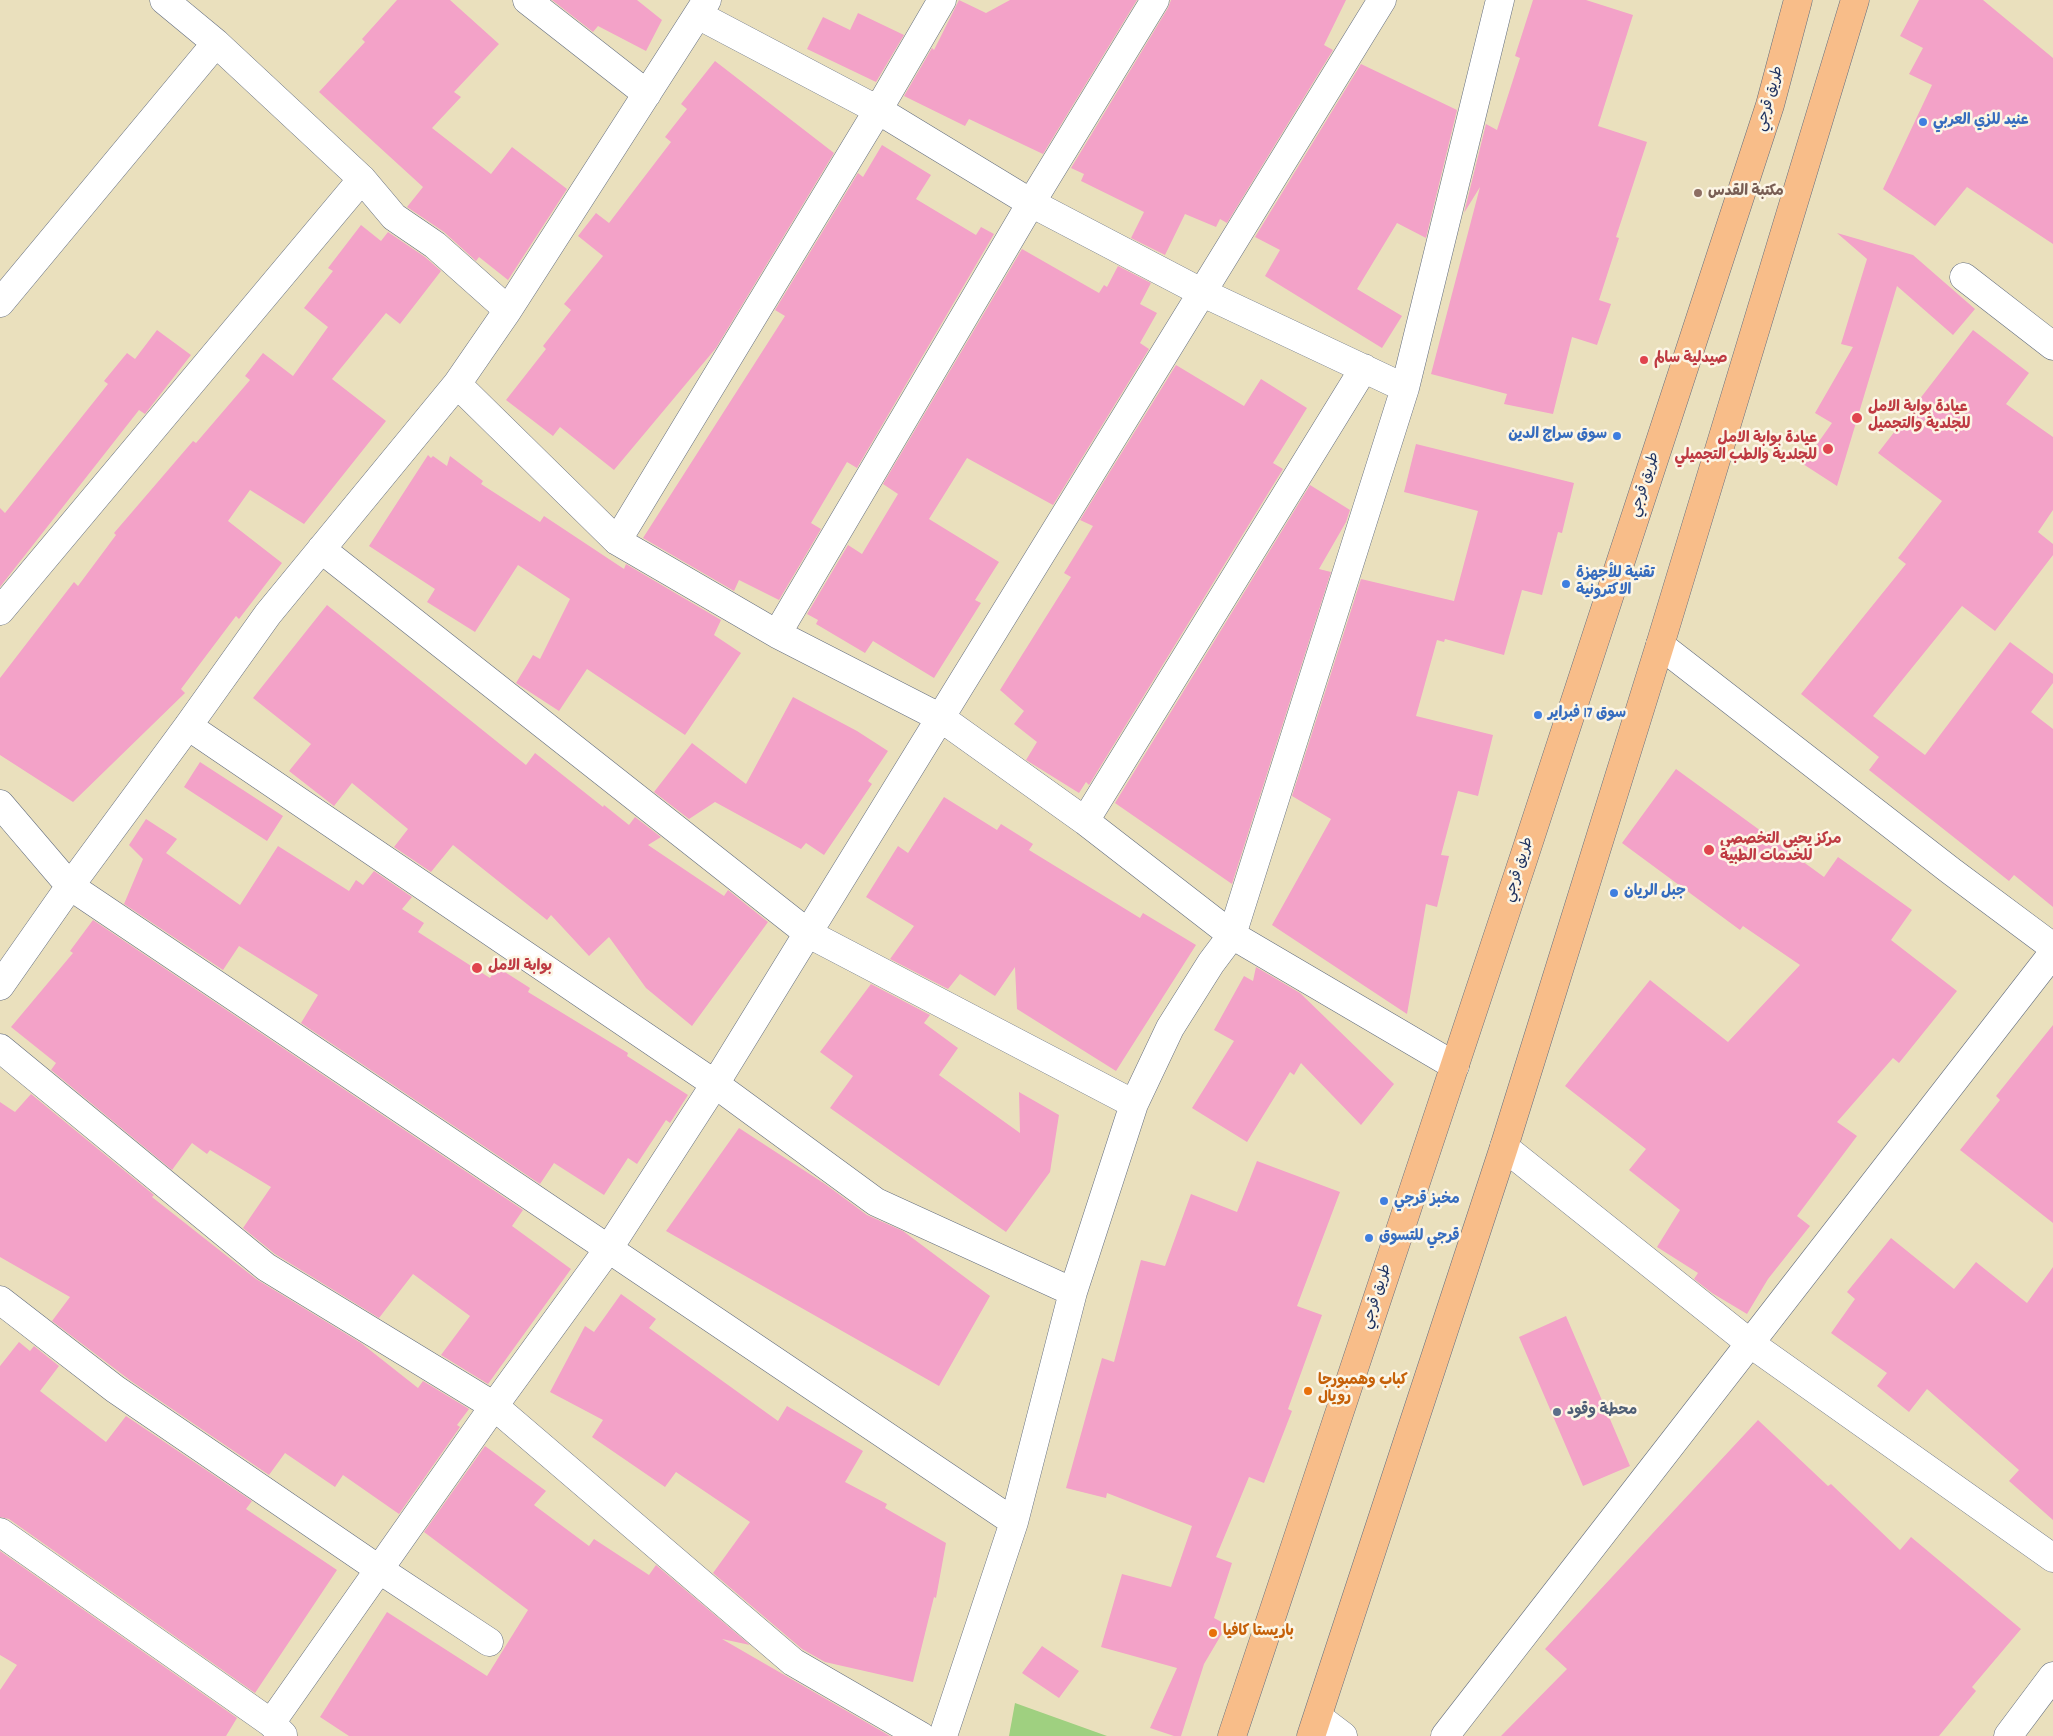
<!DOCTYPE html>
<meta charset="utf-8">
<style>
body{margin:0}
canvas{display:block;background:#eae0bd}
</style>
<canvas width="2053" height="1736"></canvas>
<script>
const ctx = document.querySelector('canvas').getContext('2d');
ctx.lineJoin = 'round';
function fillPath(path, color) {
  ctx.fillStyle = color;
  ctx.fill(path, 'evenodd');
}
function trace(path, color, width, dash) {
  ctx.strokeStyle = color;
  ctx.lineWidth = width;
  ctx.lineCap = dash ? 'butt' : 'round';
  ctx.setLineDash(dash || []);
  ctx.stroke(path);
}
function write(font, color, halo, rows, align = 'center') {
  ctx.font = font + ' Dekko,"Playpen Sans Arabic",sans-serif';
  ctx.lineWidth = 5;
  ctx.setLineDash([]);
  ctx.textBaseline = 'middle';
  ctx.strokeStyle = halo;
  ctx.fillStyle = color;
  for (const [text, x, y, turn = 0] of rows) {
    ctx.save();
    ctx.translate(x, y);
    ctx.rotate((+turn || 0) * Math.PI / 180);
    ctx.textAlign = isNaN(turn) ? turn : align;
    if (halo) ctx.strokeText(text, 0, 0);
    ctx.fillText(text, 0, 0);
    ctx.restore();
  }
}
const green = new Path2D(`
 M1015 1703 1107 1736H1009Z`);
const building = new Path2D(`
 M397 0H450L499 44 454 92 461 97 432 128 491 174 512 147 567 189 508 280 479 257 476 261 444 232 407 207 423 187 319 92 365 42 362 39Z
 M552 0H637L662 20 646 51 598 26 593 32Z
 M959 0 986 13 1010 0H1137L1043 154 969 119 965 126 904 96 932 48 934 50Z
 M1171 0H1346L1324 45 1333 50 1227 223 1220 219 1216 227 1185 214 1165 255 1131 238 1144 212 1081 181 1084 174 1071 168 1168 8Z
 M1533 0H1586L1633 15 1598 126 1647 142 1616 237 1619 238 1599 300 1611 304 1597 345 1572 337 1553 414 1504 404 1507 394 1431 374 1480 187 1464 213 1486 124 1497 130 1520 58 1515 56Z
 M1919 0H1983L2053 58V244L1967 187 1935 226 1883 189 1932 85 1909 74 1923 48 1900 36Z
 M858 13 904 35 876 82 807 49 823 17 850 30Z
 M715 61 834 153 716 348 614 470 560 427 553 436 506 400 546 349 543 346 571 310 564 304 603 256 578 236 596 213 609 223 671 142 665 137 687 109 681 104Z
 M1361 64 1457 110 1426 238 1397 223 1357 289 1402 316 1382 348 1265 276 1280 250 1255 237Z
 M882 145 931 175 916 199 976 235 981 227 994 234 857 468 847 462 811 523 821 529 779 600 739 580 734 591 643 538 785 316 775 310 858 173 863 177Z
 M361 225 381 241 388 232 425 257 441 271 400 324 386 313 332 379 386 421 304 524 250 490 228 521 282 563 239 619 236 616 181 689 185 693 73 802 0 755V678L74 582 78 586 116 535 114 533 193 441 196 443 250 380 245 376 263 353 293 376 328 327 304 308 333 271 328 268Z
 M1837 233 1913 255 1975 309 1953 335 1897 286 1837 486 1803 464 1832 423 1815 413 1853 347 1841 344 1867 259Z
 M1022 249 1099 293 1104 285 1107 287 1118 266 1151 283 1140 304 1157 313 1140 343 1149 349 1053 505 967 458 929 519 999 562 975 600 981 603 934 678 873 641 865 653 816 624 818 620 807 614 848 545 862 554 898 494 883 484Z
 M157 330 191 355 145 414 139 410 0 587V508L5 513 108 384 104 381 127 353 135 359Z
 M1973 330 2029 373 2006 404 2053 437V510L2038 532 2053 544V555L1995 631 1962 606 1873 716 1925 755 2010 642 2053 674V683L2031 712 2053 729V907L2014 875 2009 881 1869 770 1879 757 1801 694 1906 564 1898 558 1942 501 1878 453Z
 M1176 365 1244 406 1261 379 1307 408 1273 463 1283 469 1089 785 1086 782 1079 793 1026 760 1037 742 1014 724 1024 711 1000 690 1071 577 1064 573 1093 526 1080 520Z
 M1416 444 1574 483 1562 533 1558 532 1542 595 1522 590 1504 655 1445 639 1444 642 1437 640 1416 716 1493 735 1478 796 1458 791 1441 855 1449 856 1437 907 1426 904 1407 1014 1272 925 1331 819 1292 796 1361 579 1454 601 1478 511 1404 492Z
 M428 455 431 458 433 456 447 466 450 456 483 481 481 484 540 522 544 516 624 569 626 564 721 620 714 635 741 653 685 735 587 669 559 711 516 683 533 655 540 659 570 599 518 565 475 632 427 602 435 589 369 546Z
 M1310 485 1350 510 1346 522 1319 569 1331 572 1232 884 1115 803Z
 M327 605 526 765 535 753 603 807 604 805 629 825 635 817 661 837 648 845 724 896 728 890 768 922 692 1026 646 988 609 937 589 956 551 915 547 920 453 845 431 872 394 847 408 829 352 783 334 806 289 771 311 744 253 698Z
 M793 697 857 731 888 751 868 781 872 784 824 855 806 843 801 849 715 802 689 819 654 792 692 743 746 784Z
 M200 762 283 816 267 841 184 787Z
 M1676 769 1824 877 1838 857 1912 910 1891 940 1957 991 1899 1063 1893 1058 1837 1122 1857 1136 1797 1216 1810 1226 1768 1279 1747 1314 1712 1293 1694 1279 1698 1273 1657 1247 1680 1210 1629 1170 1646 1149 1565 1086 1650 980 1728 1042 1800 965 1743 926 1740 930 1622 843Z
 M944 797 997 830 1001 824 1033 844 1029 850 1140 918 1143 913 1196 945 1116 1071 1017 1009 1015 967 995 996 960 974 948 989 890 959 914 926 866 897 898 846 908 853Z
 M146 819 177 839 166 853 240 905 278 846 349 891 356 880 363 885 374 871 412 897 402 909 424 923 418 932 490 978 497 967 530 988 528 992 628 1053 627 1056 688 1095 670 1123 666 1120 637 1164 628 1158 604 1195 554 1163 540 1184 301 1023 318 995 239 946 223 970 124 904 143 859 129 845Z
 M93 920 523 1210 512 1226 571 1269 488 1384 441 1355 470 1316 413 1274 379 1318 275 1254 243 1228 271 1187 210 1150 207 1154 192 1143 172 1170 51 1070 56 1063 11 1027 73 953 70 951Z
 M1256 967 1300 993 1394 1084 1361 1125 1301 1063 1294 1075 1290 1072 1247 1142 1192 1108 1234 1041 1214 1030 1244 976 1253 981Z
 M871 984 930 1015 924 1023 958 1048 939 1075 1020 1133 1019 1092 1059 1115 1050 1172 1006 1232 830 1108 853 1076 820 1052Z
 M2053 1025V1223L1960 1150 2000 1100 1996 1096Z
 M31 1094 154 1195 152 1197 256 1279 361 1343 418 1388 423 1381 469 1409 457 1425 460 1427 399 1514 343 1475 335 1487 285 1453 269 1475 131 1381 52 1321 70 1297 0 1257V1102L15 1112Z
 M739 1128 825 1184 867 1215 903 1231 990 1296 939 1386 666 1231Z
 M1257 1161 1340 1192 1297 1306 1322 1315 1288 1409 1292 1411 1264 1483 1249 1477 1216 1557 1232 1563 1214 1618 1227 1625 1204 1664 1181 1736H1174L1150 1728 1177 1668 1101 1647 1122 1574 1171 1587 1192 1526 1107 1493 1106 1498 1066 1488 1102 1358 1114 1362 1141 1260 1165 1266 1191 1194 1237 1212Z
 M1891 1238 1954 1289 1976 1262 2027 1303 2053 1267V1520L2009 1481 2019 1470 1927 1389 1909 1412 1877 1386 1887 1373 1831 1333 1855 1299 1847 1292Z
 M621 1294 656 1319 649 1328 778 1421 787 1406 863 1451 845 1482 887 1504 885 1508 946 1543 936 1598 934 1597 913 1682 825 1662 802 1649 713 1573 750 1522 676 1472 665 1487 592 1437 603 1420 550 1392 585 1326 594 1332Z
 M1566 1316 1630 1466 1583 1486 1519 1337Z
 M19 1342 30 1351 34 1346 59 1366 40 1391 106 1442 126 1416 252 1501 246 1509 337 1570 255 1693 9 1519 0 1517V1366Z
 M1758 1420 1828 1486 1831 1484 1900 1550 1911 1537 2021 1629 1972 1687 1976 1691 1939 1736H1501L1567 1669 1545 1649Z
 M485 1446 546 1491 534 1505 589 1546 594 1539 649 1575 656 1565 750 1645 722 1639 890 1736H349L320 1717 387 1612 487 1676 528 1610 424 1532Z
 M0 1551 237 1718 226 1736H0V1690L17 1665 0 1655Z
 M1042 1646 1079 1671 1059 1698 1022 1673Z`);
const minor = new Path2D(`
 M164 0 216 43 362 179 394 217 435 245 508 310
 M527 0 647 94
 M698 15 878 110 1031 203 1201 292 1405 388
 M1964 277 2053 346
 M0 303 216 43
 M457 384 617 541 777 634 941 718 1085 821 1232 935 1455 1066
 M617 541 878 110 942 0
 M321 549 809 934 1134 1104
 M0 611 362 179
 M777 634 1031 203 1155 0
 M1660 645 1951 871 2053 947
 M188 726 715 1084 876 1202 1073 1292
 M0 804 70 886 1014 1522
 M1085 821 1364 368
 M0 986 70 886 188 726 268 614 457 384 508 310 707 0
 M0 1048 266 1267 494 1406 793 1662 921 1736
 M1504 1147 1751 1344 2053 1558
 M0 1300 115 1389 380 1570 489 1642
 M0 1532 271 1723 283 1735
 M1318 1717 1343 1736
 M271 1723 494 1406 609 1248 715 1084 1382 0
 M943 1736 1014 1522 1073 1292 1134 1104 1170 1028 1211 963 1232 935 1405 388 1500 0
 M1445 1736 2053 953
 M2008 1736 2053 1676`);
const trunk = new Path2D(`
 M1232 1736 1523 860 1770 105 1798 0
 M1311 1736 1504 1147 1660 645 1855 0`);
const markers = [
 [1923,122,5,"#3f7fe0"],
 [1698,193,5,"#8d6e63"],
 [1644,360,5,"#e0444e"],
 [1857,418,6,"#e0444e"],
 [1617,436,5,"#3f7fe0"],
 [1828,449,6,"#e0444e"],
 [1566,584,5,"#3f7fe0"],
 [1538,715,5,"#3f7fe0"],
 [1709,850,6,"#e0444e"],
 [1614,893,5,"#3f7fe0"],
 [477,968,6,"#e0444e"],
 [1384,1201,5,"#3f7fe0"],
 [1369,1238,5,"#3f7fe0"],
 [1308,1391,5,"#e8710a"],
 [1557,1412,5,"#5c6f8a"],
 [1213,1633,5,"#e8710a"]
];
const streetNames = [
 ["طريق قرجي",1771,99,-74],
 ["طريق قرجي",1646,485,-72],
 ["طريق قرجي",1520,870,-72],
 ["طريق قرجي",1378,1297,-72]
];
const shopNames = [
 ["عنيد للزي العربي",1933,122],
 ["سوق سراج الدين",1607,436,"right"],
 ["تقنية للأجهزة",1576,575],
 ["الاكترونية",1576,592],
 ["سوق 17 فبراير",1548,715],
 ["جبل الريان",1624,893],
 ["مخبز قرجي",1394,1201],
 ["قرجي للتسوق",1379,1238]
];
const educationNames = [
 ["مكتبة القدس",1708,193]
];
const healthNames = [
 ["صيدلية سالم",1654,360],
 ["عيادة بوابة الامل",1868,409],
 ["للجلدية والتجميل",1868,426],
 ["عيادة بوابة الامل",1817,440,"right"],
 ["للجلدية والطب التجميلي",1817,457,"right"],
 ["مركز يحيى التخصصي",1720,841],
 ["للخدمات الطبية",1720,858],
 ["بوابة الامل",488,968]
];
const foodNames = [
 ["كباب وهمبورجا",1318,1382],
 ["رويال",1318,1399],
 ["باريستا كافيا",1223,1633]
];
const serviceNames = [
 ["محطة وقود",1567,1412]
];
fillPath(green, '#9fd080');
fillPath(building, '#f3a2c8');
trace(minor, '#636d7f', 29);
trace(trunk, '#636d7f', 29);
trace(minor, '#fff', 28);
trace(trunk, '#f8bd89', 28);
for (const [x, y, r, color] of markers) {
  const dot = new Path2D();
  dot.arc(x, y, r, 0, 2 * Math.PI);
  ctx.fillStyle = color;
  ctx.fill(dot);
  trace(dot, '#fcf5e5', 2);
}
write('15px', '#1b2f5e', '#fcf5e5', streetNames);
write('bold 15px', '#366cbe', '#fcf5e5', shopNames, 'left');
write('bold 15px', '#785e54', '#fcf5e5', educationNames, 'left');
write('bold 15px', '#be3a42', '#fcf5e5', healthNames, 'left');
write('bold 15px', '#c56008', '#fcf5e5', foodNames, 'left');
write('bold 15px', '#4e5e75', '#fcf5e5', serviceNames, 'left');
</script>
